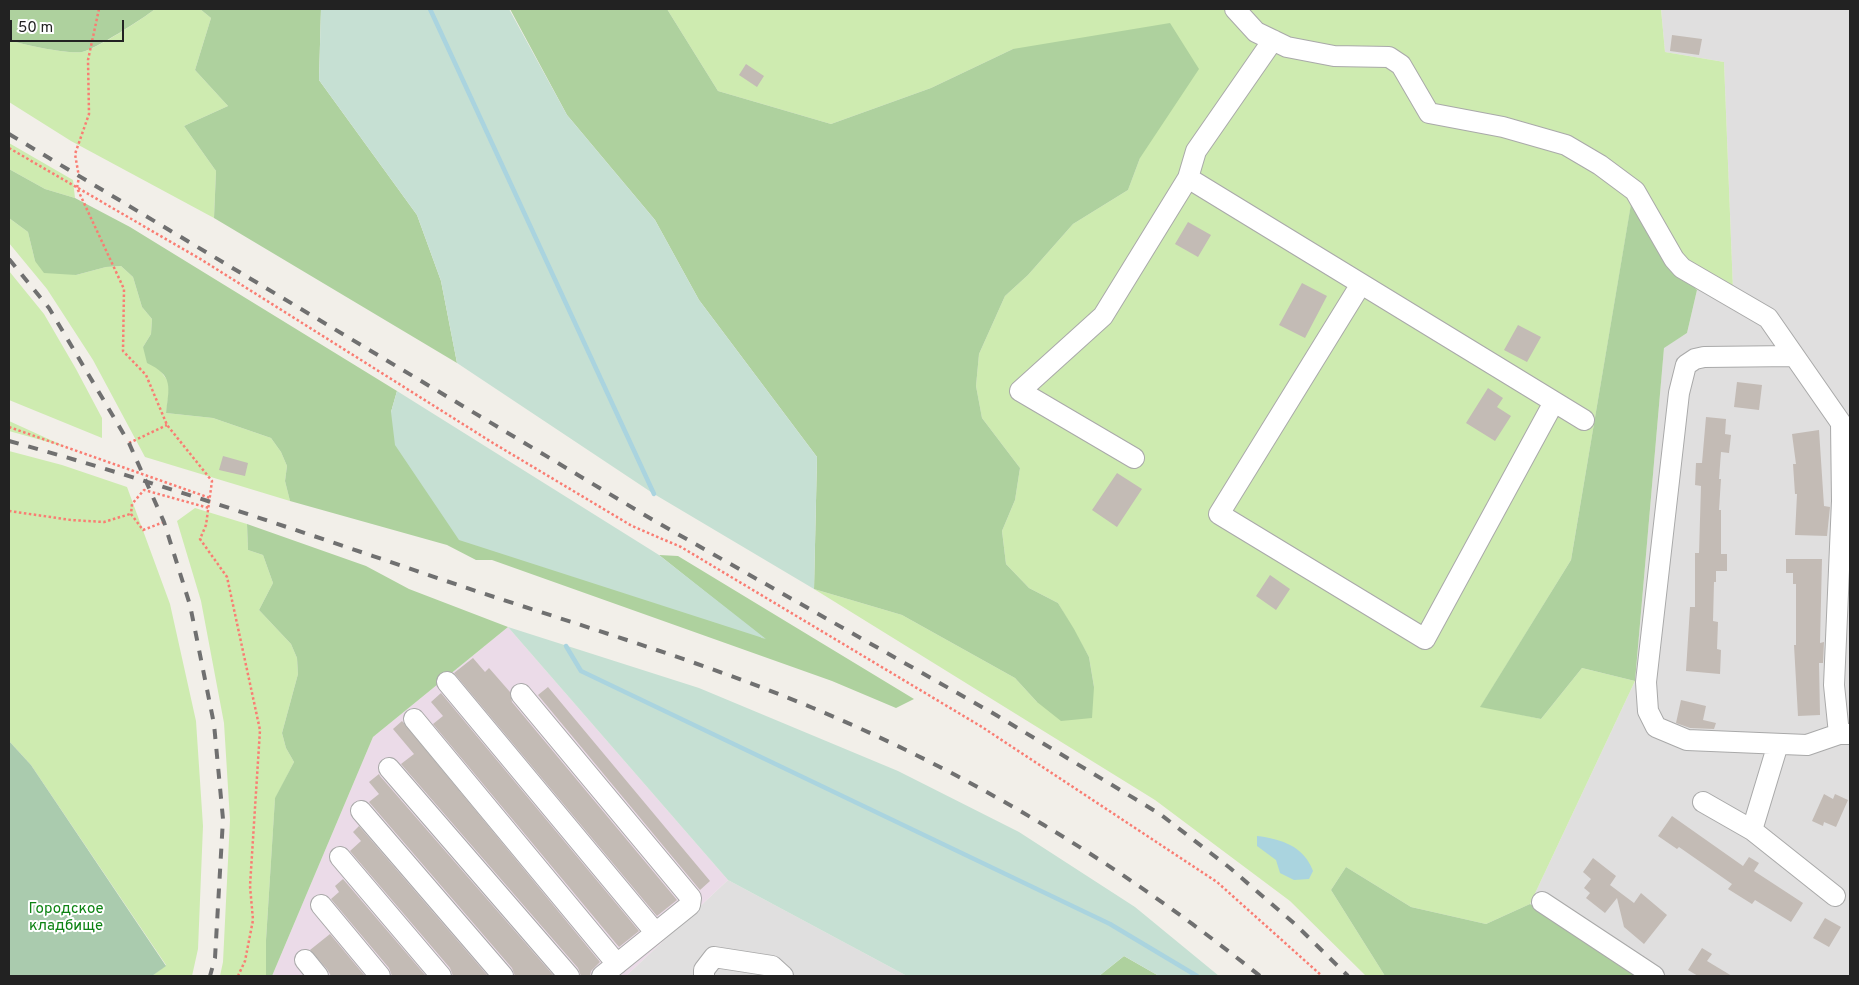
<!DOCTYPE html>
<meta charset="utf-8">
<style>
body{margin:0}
#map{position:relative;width:1859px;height:985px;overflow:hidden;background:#f2efe9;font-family:Overpass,sans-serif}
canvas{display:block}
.frame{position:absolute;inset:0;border:10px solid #222;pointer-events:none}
.scale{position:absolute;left:10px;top:20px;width:114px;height:22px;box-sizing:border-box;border:2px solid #222;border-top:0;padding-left:6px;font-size:15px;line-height:18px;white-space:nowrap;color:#222;-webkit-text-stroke:4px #fff;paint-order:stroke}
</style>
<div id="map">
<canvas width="1859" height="985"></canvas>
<div class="frame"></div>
<div class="scale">50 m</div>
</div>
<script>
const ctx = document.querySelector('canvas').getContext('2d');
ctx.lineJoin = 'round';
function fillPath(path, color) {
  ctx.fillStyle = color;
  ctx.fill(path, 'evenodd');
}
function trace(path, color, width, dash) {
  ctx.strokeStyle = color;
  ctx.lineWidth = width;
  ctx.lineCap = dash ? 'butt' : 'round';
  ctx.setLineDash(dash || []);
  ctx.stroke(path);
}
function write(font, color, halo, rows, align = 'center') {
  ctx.font = font + ' Overpass,sans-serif';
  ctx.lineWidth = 4;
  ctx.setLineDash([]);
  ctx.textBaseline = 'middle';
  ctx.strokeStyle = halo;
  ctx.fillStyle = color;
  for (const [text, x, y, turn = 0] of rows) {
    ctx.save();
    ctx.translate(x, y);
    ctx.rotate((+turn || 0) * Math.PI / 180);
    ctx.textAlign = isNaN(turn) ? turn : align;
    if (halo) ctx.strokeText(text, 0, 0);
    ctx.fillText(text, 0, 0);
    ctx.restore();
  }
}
const residential = new Path2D(`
 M1661 9H1850V976H1644L1530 904 1635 681 1664 347 1687 333 1697 290H1733L1724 62 1665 52Z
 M728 880 907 976H626Z`);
const industrial = new Path2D(`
 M508 627 728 880 626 976H272L373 737Z`);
const grass = new Path2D(`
 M155 9H200L211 18 195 70 228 106 184 126 216 171 214 218 71 141 9 102V40C23 45 67 54 82 52 95 50 144 18 155 9Z
 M667 9H1661L1665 52 1724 62 1733 290H1697L1668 263 1631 205 1571 560 1481 706 1541 719 1582 668 1635 681 1530 904 1486 924 1411 907 1346 867 1331 890 1385 976H1366L1290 901 1155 800 814 589 902 615 1015 678 1037 702 1094 687 1089 657 1058 603 1029 588 1006 564 1002 531 1015 500 1020 468 982 418 976 386 979 354 1005 296 1028 275 1073 224 1128 190 1140 158 1013 49 931 88 831 124 718 91Z
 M9 143 73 180 75 198 45 189 9 169Z
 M9 218 28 232 35 261 76 275 106 267 121 266 133 277 142 307 152 319 151 334 143 347 170 384 166 413 213 418 271 438 281 452 287 466 285 481 290 501 145 457 93 360 47 289 9 243Z
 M9 271 44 314 76 369 102 418V438L9 400Z
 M9 421 66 447 9 431Z
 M9 451 62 465 127 487 170 604 196 721 203 826 198 949 192 976H152L166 965 31 765 9 741Z
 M195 508 247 524 248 550 263 555 273 583 259 610 291 644 297 658 298 674 282 733 286 748 294 762 275 799 266 940V976H220L223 962 230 820 224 723 201 601 177 521Z`);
const forest = new Path2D(`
 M9 9H155C144 18 94 50 82 52 67 54 23 45 9 40Z
 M200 9H321L319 80 417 215 441 281 457 363 214 218 216 171 184 126 228 106 195 70 211 18Z
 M510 9H667L718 91 831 124 931 88 1013 49 1170 23 1199 69 1140 158 1128 190 1073 224 1028 275 1005 296 979 354 976 386 982 418 1020 468 1015 500 1002 531 1006 564 1029 588 1058 603 1074 629 1089 657 1094 687 1092 718 1061 721 1037 702 1015 678 902 615 814 589 817 457 699 300 655 220 567 115Z
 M9 169 45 189 75 198 130 227 397 391 391 412 764 639 659 555 678 556 914 699 896 708 832 681 492 560H476L447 545 290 501 285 481 287 466 281 452 271 438 213 418 166 413C169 387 174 376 147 363L143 347 151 334 152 319 142 307 133 277 121 266 106 267 76 275 44 273 35 261 28 232 9 218Z
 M1631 204 1668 263 1697 290 1687 333 1664 348 1635 681 1582 668 1541 719 1480 707 1571 560Z
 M247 524 366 566 409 589 508 627 373 737 272 976H266V940L275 798 294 762 286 748 282 733 298 674 297 658 291 644 259 610 273 583 263 555 248 550Z
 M1346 867 1411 907 1486 924 1530 904 1644 976H1385L1331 890Z
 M1124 956 1159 976H1099Z`);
const wetland = new Path2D(`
 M321 9H509L567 115 655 220 699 300 817 457 814 589 654 494 457 363 441 281 417 215 319 80Z
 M397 391 659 555 766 639 459 540 395 445 391 412Z
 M508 627 699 688 898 771 1019 832 1135 907 1219 976H1159L1124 956 1099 976H907L728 880Z`);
const cemetery = new Path2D(`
 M9 741 31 765 166 966 152 976H9Z`);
const water = new Path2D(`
 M1257 836C1281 839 1304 846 1313 871L1309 879 1294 880 1280 873 1276 860 1257 846Z`);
const stream = new Path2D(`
 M430 9 654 494
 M566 646 581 671 1110 924 1197 976`);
const building = new Path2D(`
 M1672 35 1702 39 1699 55 1670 51Z
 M746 64 764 76 757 87 739 75Z
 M1188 222 1211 235 1198 257 1175 244Z
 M1302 283 1327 296 1305 338 1279 325Z
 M1518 325 1541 337 1527 362 1504 350Z
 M1737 382 1762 385 1759 410 1734 407Z
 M1488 388 1503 398 1497 407 1511 416 1495 441 1466 423Z
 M1706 417 1726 419 1725 434 1731 435 1729 453 1721 452 1719 479H1721L1719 510H1721V554H1727V571H1716V582H1714L1713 621 1718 622 1717 649 1721 650 1720 674 1686 671 1690 607H1695V553H1699L1701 486 1695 485 1696 463H1702Z
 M1819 430 1824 506 1830 507 1827 536 1795 535 1797 494H1795L1793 464H1796L1792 434Z
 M223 456 248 463 245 476 219 470Z
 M1117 473 1142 489 1117 527 1092 510Z
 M1786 559H1822L1820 643 1824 642 1823 663H1819L1820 715 1798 716 1794 645H1796V584H1793V573H1786Z
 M1270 575 1290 589 1276 610 1256 596Z
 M473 658 485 672 489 668 510 692 512 702 677 900 657 916 454 673Z
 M548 687 710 881 700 890 538 695Z
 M441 693 639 931 619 947 433 724 443 716 431 702Z
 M1681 700 1706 706 1703 720 1716 723 1714 729 1690 728 1676 723Z
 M402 721 600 962 591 971 590 976H581L578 968 401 764 414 754 393 729Z
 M379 774 380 776 554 976H515L512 968 369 802 379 794 369 782Z
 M1824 794 1833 799 1835 794 1848 800 1836 827 1824 822 1823 826 1812 821Z
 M1672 816 1743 866 1749 857 1759 863 1754 871 1803 903 1791 922 1755 900 1752 904 1728 889 1732 884 1679 847 1677 849 1658 836Z
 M359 826 488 976H453L450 968 350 851 361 841 353 832Z
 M1593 858 1616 876 1610 885 1634 903 1641 893 1667 915 1644 944 1624 927 1617 898 1605 913 1586 898 1590 893 1584 888 1591 879 1583 872Z
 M343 879 426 976H392L389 968 331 899 339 892 335 886Z
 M1825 918 1841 927 1829 947 1813 938Z
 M330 934 365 976H331L327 969 310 950Z
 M1702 948 1712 954 1707 961 1732 976H1698L1688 970Z`);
const path = new Path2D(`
 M99 9 88 60 89 114 75 154 79 177 77 188 124 289 123 351 146 375 167 425 212 481 206 525 200 539 227 577 260 730 250 886 253 920 245 961 238 976
 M9 148 202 260 493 443 632 526 681 547 982 727 1217 882 1322 976
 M9 427 210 498
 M129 443 167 425
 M9 511 71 520 104 522 130 514
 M164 522 143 530 131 514 132 504 144 490 209 508`);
const minor = new Path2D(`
 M1235 9 1256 32 1287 47 1334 56 1389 57 1401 65 1429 113 1503 127 1566 145 1600 165 1635 191 1674 259 1682 268 1768 318 1841 423 1842 501 1834 685 1839 734
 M1188 178 1196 151 1273 40
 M1361 284 1219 514 1425 639 1554 402
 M1794 356 1704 357 1695 359 1686 365 1679 393 1646 682 1648 711 1656 727 1687 740 1807 745 1839 734H1850
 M1134 458 1020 391 1103 316 1188 178 1584 420
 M447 682 655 932
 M521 694 691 898 690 905 602 976
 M414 719 617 964
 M1778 744 1752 830 1835 896
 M389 768 569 976
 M1703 802 1752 830
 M361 811 503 976
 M340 857 441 976
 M1542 902 1654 976
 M321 905 380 976
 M305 960 318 976
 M704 976V970L714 957 772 966 783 976`);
const rail = new Path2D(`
 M9 134 653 520 996 715 1160 814 1230 868 1296 925 1348 976
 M9 259 49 308 129 443 164 522 190 605 214 724 223 819 215 958 210 976
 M9 441C161 483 311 535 461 586 578 625 698 660 813 708 974 775 1124 867 1260 976`);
const parkNames = [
 ["Городское",66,910],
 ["кладбище",66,927]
];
fillPath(residential, '#e0dfdf');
fillPath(industrial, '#ebdbe8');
fillPath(grass, '#ceebb0');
fillPath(forest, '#aed19e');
fillPath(wetland, '#c6e0d3');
fillPath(cemetery, '#aacbae');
fillPath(water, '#aad4df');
trace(stream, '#aad4df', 4.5);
fillPath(building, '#c3bbb5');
trace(minor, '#a9a9a9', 22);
trace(path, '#f97d73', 2.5, [2.5, 2.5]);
trace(minor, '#fff', 20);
trace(rail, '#707070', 4, [10, 10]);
write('15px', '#0d8313', '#fff', parkNames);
</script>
